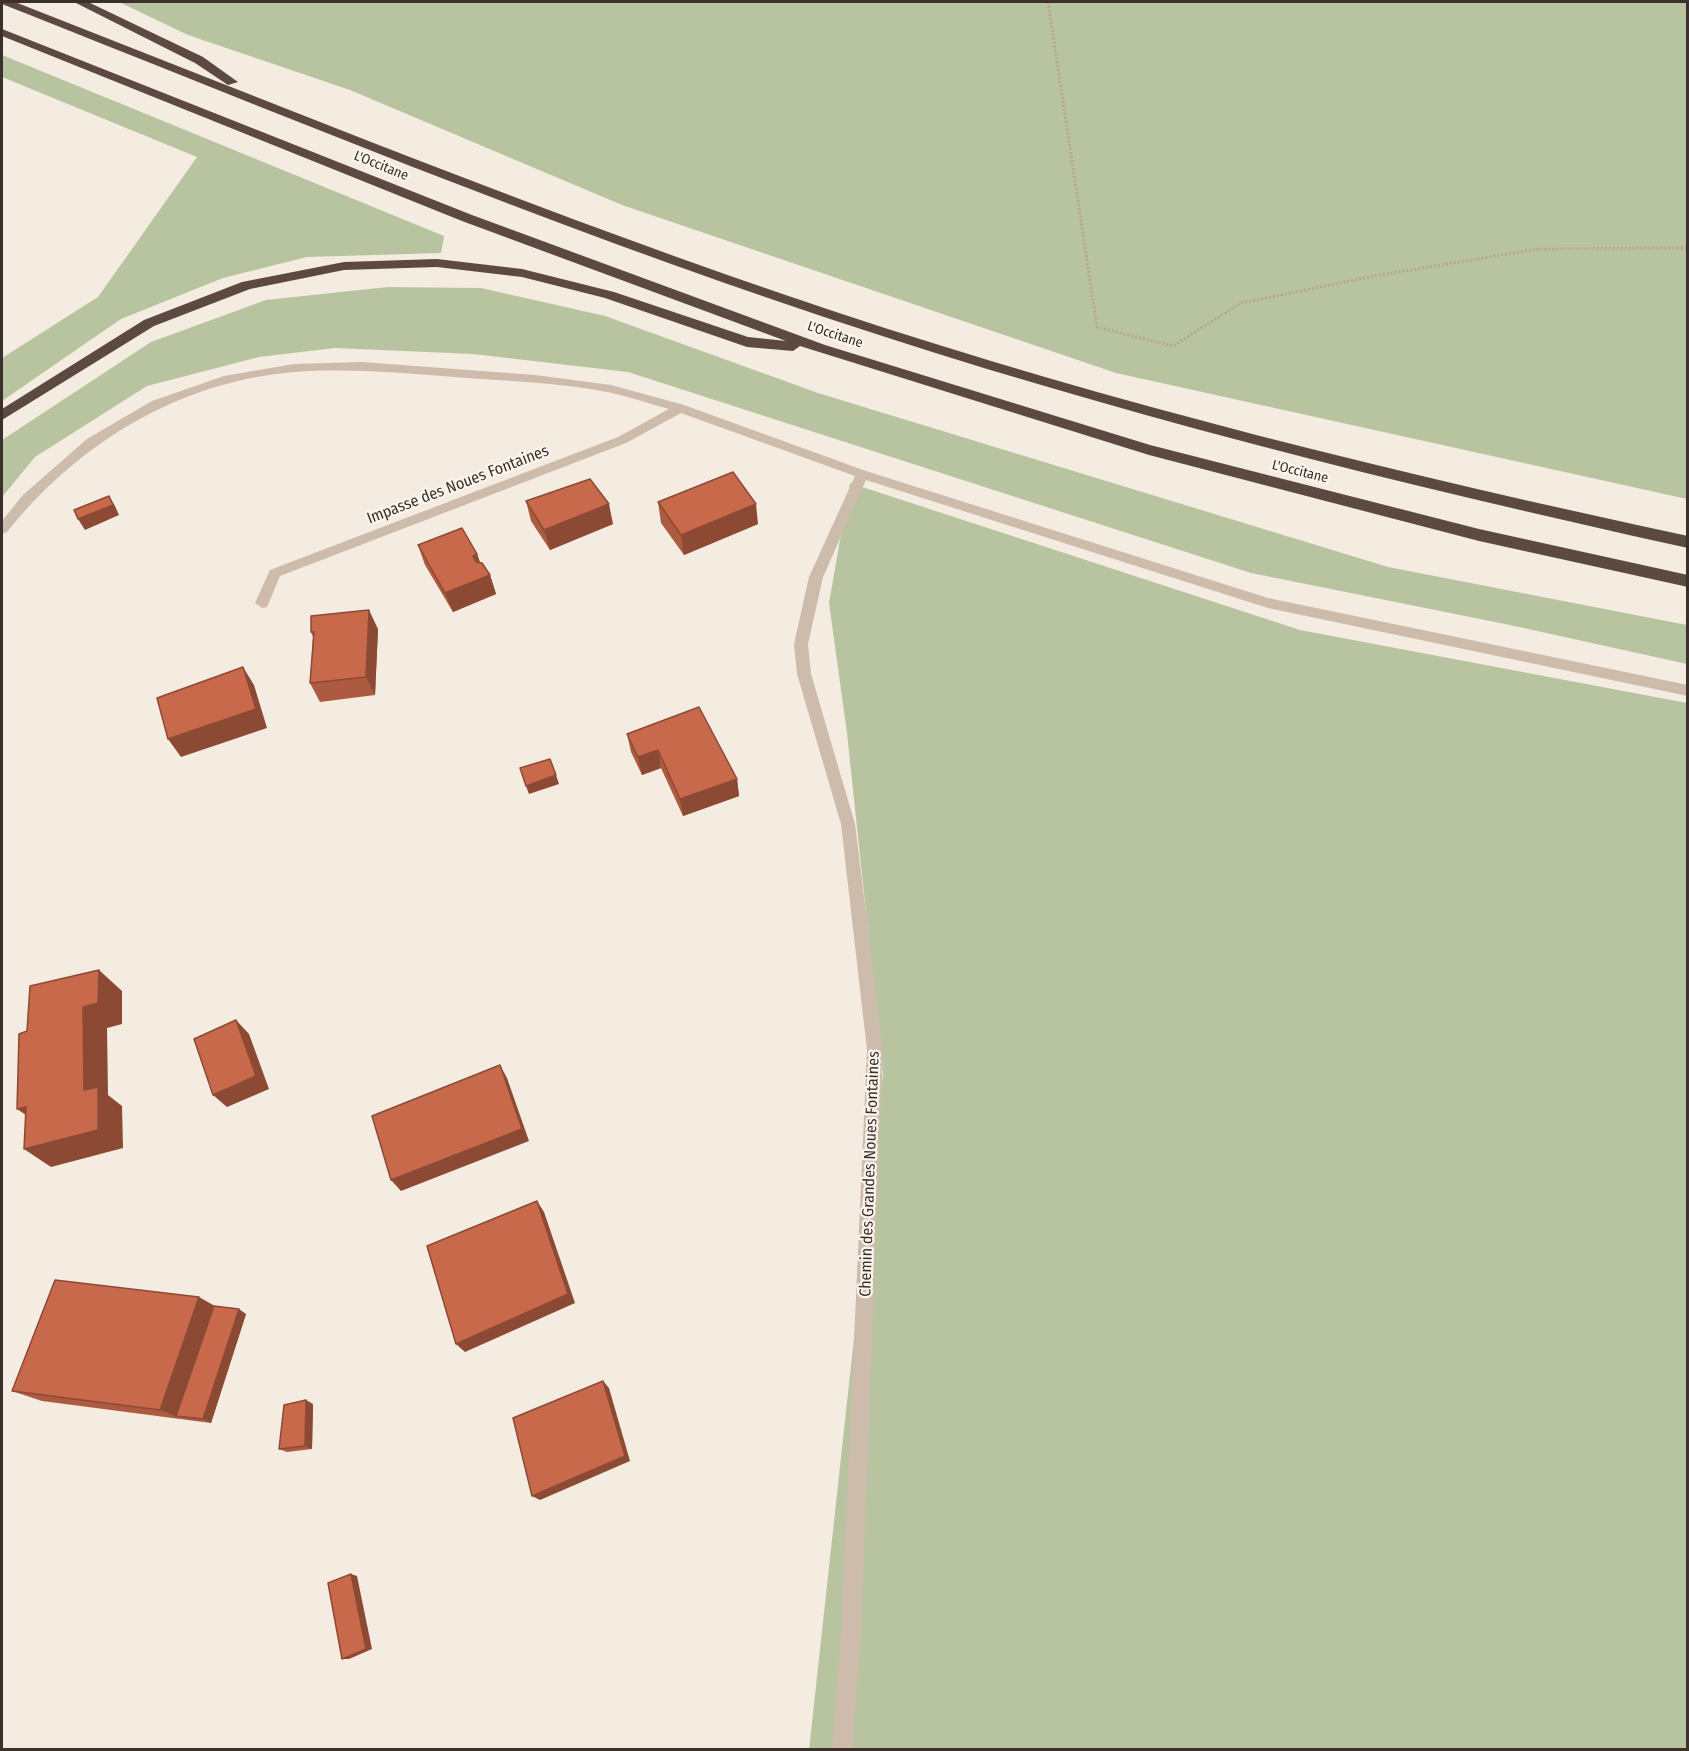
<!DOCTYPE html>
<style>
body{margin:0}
#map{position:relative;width:1689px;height:1751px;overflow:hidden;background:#f4ebe1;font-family:"Fira Sans Condensed",sans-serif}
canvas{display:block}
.frame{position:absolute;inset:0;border:3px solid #3b302b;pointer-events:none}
</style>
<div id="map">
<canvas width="1689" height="1751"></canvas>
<div class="frame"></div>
</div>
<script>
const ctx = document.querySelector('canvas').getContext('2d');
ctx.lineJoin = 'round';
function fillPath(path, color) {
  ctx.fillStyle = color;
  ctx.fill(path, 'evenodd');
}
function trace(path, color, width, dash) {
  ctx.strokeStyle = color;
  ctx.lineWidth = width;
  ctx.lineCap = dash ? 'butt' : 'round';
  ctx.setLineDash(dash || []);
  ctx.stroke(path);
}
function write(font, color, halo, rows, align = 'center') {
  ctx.font = font + ' "Fira Sans Condensed",sans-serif';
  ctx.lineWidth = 4.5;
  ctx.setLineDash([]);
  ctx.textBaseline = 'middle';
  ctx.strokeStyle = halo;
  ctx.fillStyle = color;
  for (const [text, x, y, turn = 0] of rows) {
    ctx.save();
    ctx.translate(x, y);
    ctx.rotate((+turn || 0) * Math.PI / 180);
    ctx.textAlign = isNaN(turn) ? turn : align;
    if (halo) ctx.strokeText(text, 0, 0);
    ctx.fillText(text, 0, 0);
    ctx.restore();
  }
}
const green = new Path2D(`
 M119 2H1687V499L1116 373 622 205 350 90 188 35Z
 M2 55 444 236 441 253 307 257 223 278 121 319 2 401V358L98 297 197 157 2 77Z
 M388 287 481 288 605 316 818 393 1388 567 1687 625V664L1510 625 1251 573 628 372 473 354 335 348 259 357 147 386 35 457 2 497V440L151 342 266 300Z
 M850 483 1300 630 1687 703V1749L809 1750 883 1073 847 733 829 603Z`);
const path = new Path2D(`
 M1048 2 1097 327 1173 346 1241 303 1374 276 1538 249 1688 248`);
const street = new Path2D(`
 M362 362 535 375 611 385 684 405 866 471 1268 598 1688 685V696L1268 608 866 480 823 577 808 644 811 674 855 824 883 1050 861 1633 852 1750H832L841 1633 867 1050 841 824 797 674 794 644 809 577 855 476 681 413 626 443 280 576 267 607 262 608 255 603 270 570 618 437 669 409C650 404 631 397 612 393 560 382 506 381 454 377 401 373 348 368 295 372 180 381 78 443 7 532L2 534V521L23 495 87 439 152 401 224 376 294 364Z`);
const highway = new Path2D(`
 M2 2H15C286 108 557 219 833 311 1113 404 1399 474 1688 536V548C1397 484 1109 412 827 318 548 225 275 112 2 4Z
 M74 2H88L203 57 238 82 228 85 195 63Z
 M2 29 472 215 825 345 1150 445 1479 529 1688 575V587L1479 541 1149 455 800 346 793 351 747 347 605 298 522 277 437 267 344 270 250 289 154 326 2 420V409L144 320 242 282 344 262 437 259 522 269 614 292 748 337 786 341 462 221 2 36Z`);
const wall = new Path2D(`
 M526 501 613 524 550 550 531 521Z
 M658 502 758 524 684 555 661 523Z
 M418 545 477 554 480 562 490 575 496 594 453 612 425 565Z
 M378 629 375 695 320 702 310 683 313 637 311 632Z
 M627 734 737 779 739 796 683 816 661 768 642 775 631 752Z
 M214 1306 246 1314 211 1423 42 1401 12 1391Z
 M313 1404 312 1449 287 1452 279 1449Z`);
const shadedWall = new Path2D(`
 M109 496 115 506 119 515 85 530 78 519Z
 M609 504 613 524 550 550 544 530Z
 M756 504 758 524 684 555 681 535Z
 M477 554 483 572 473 556Z
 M490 575 496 594 453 612 445 593Z
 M369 610 378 629 375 695 366 677Z
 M243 667 254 685 267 728 181 757 168 739Z
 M658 750 661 768 642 775 638 757Z
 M556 775 559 784 529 794 526 786Z
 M737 779 739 796 683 816 680 799Z
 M99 970 122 991V1024L107 1028 108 1095 122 1106 123 1148 51 1167 24 1149 84 1090 83 1007Z
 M236 1020 249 1034 269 1089 227 1107 213 1095Z
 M500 1065 507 1078 529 1141 401 1191 391 1180Z
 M26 1107 44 1127 17 1109Z
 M537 1201 544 1212 575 1303 465 1352 456 1344Z
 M199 1297 222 1310 176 1416 160 1410Z
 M239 1309 246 1314 211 1423 203 1419Z
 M603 1381 609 1388 630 1461 540 1500 532 1496Z
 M306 1400 313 1404 312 1449 305 1446Z
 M351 1574 357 1576 372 1649 349 1659H342Z`);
const building = new Path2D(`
 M733 472 756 504 681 535 658 502Z
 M590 479 609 504 544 530 526 501Z
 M109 496 113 505 78 519 74 510Z
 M462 528 477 554 473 556 476 562 482 563 490 575 445 593 418 545Z
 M369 610 366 677 310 683 314 632H311V616Z
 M243 667 256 709 168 739 157 698Z
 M699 707 737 779 680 799 658 750 638 757 627 734Z
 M550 759 556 775 526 786 520 768Z
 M99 970 98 1003 83 1007 84 1090 98 1087V1130L24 1149 26 1107 17 1109 19 1034 27 1031 30 986Z
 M236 1020 256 1076 213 1095 194 1039Z
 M500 1065 522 1129 391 1180 372 1116Z
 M537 1201 568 1294 456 1344 427 1246Z
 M55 1280 199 1297 160 1410 12 1391Z
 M214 1306 239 1309 203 1419 176 1416Z
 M603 1381 625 1456 532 1496 513 1418Z
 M306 1400 305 1446 279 1449 284 1405Z
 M351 1574 366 1649 342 1659 328 1583Z`);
const farStreetnames = [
 ["L'Occitane",381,166,22],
 ["L'Occitane",835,335,18],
 ["L'Occitane",1300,472,14]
];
const streetNames = [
 ["Impasse des Noues Fontaines",458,485,-21],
 ["Chemin des Grandes Noues Fontaines",870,1174,-88]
];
fillPath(green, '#b8c4a0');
trace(path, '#b9a596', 3, [2, 2]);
fillPath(street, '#cdbbac');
fillPath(highway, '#5c4a42');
fillPath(wall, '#ac5a40');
fillPath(shadedWall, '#8c4a34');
fillPath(building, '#c8694b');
trace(building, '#8c4a34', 1.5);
write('14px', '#3b302b', '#fbf5ee', farStreetnames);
write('16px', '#3b302b', '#fbf5ee', streetNames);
</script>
